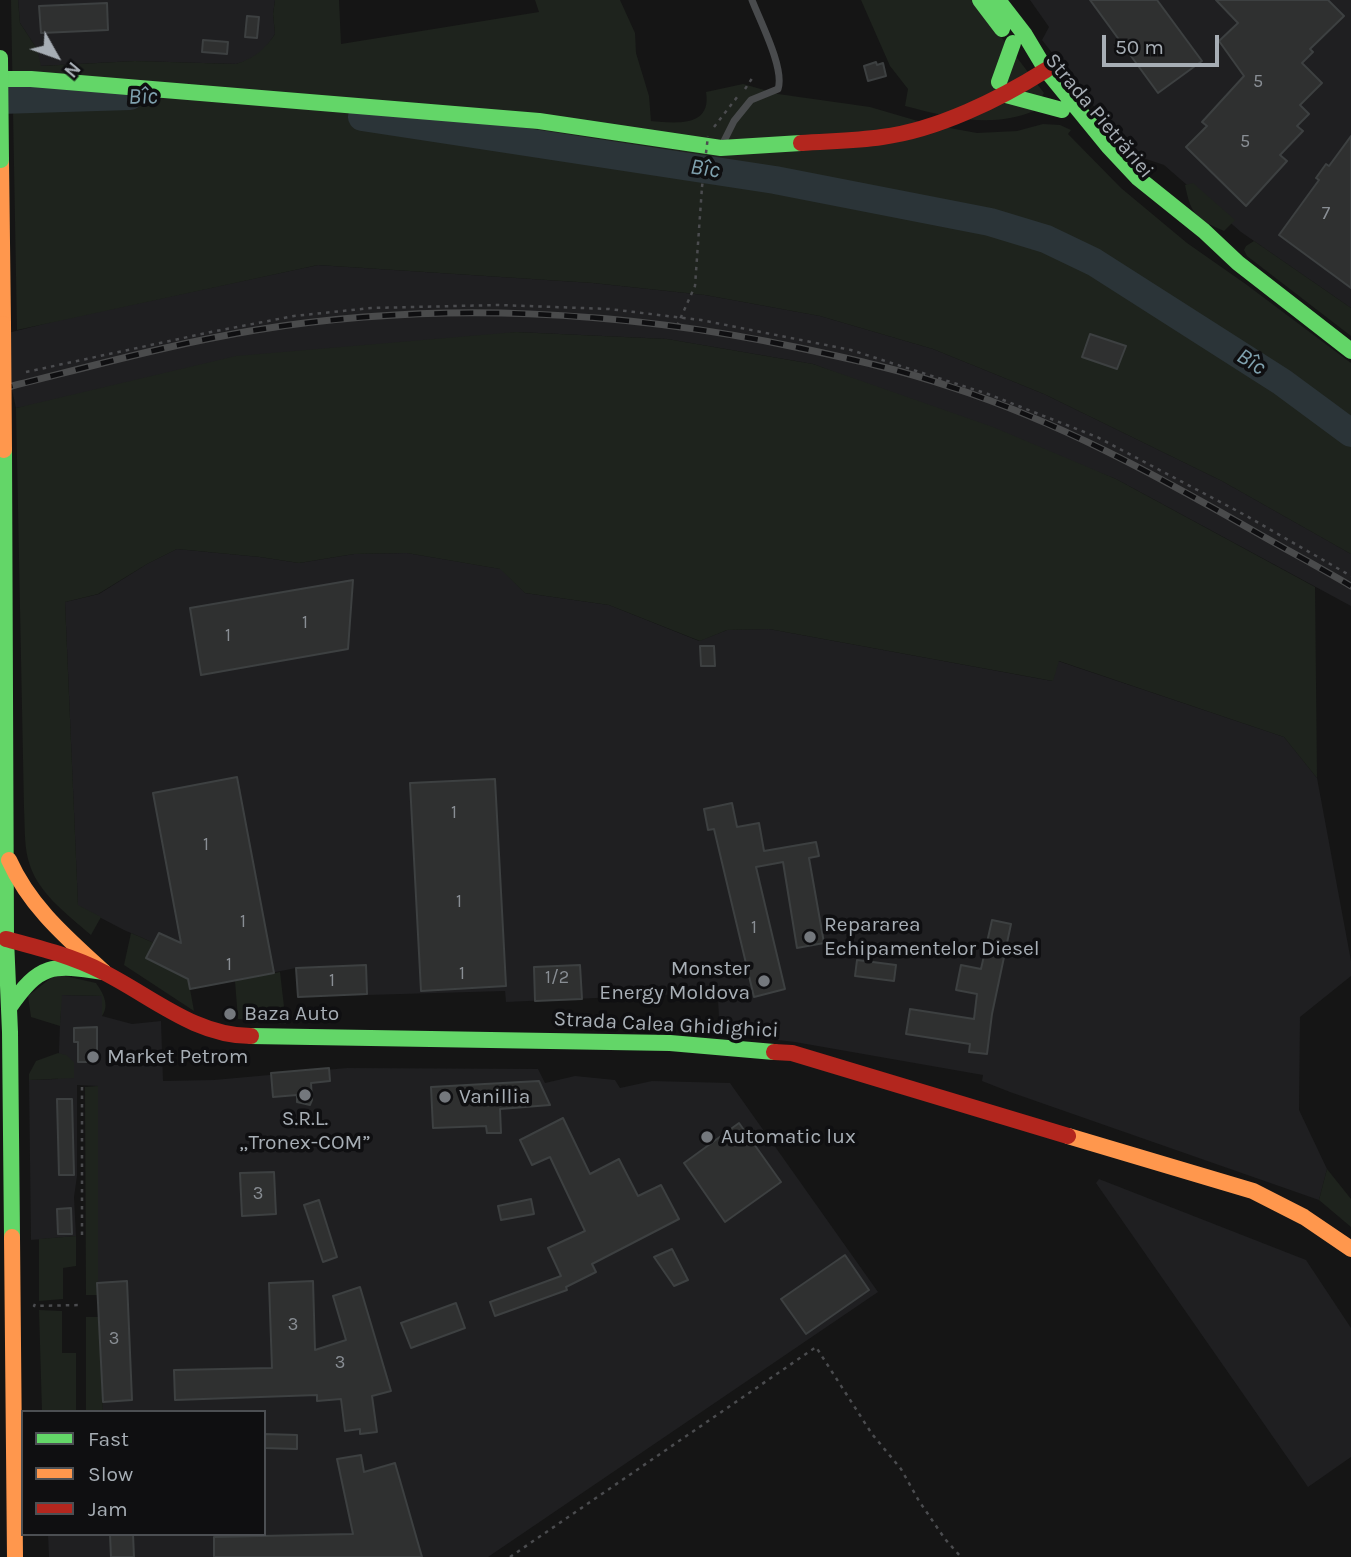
<!DOCTYPE html>
<meta charset="utf-8">
<style>
body{margin:0}
#map{position:relative;width:1351px;height:1557px;overflow:hidden;background:#151515;font-family:Karla,sans-serif}
canvas{display:block}
.legend{position:absolute;left:21px;top:1410px;width:245px;height:126px;box-sizing:border-box;background:#0f0f11;border:2px solid #4c4f53;margin:0;padding:9px 12px;list-style:none;font-size:21px;color:#a7aeb5}
.legend li{display:flex;align-items:center;gap:14px;height:35px}
.legend b{width:35px;border:2px solid #4c4f53}
.north{position:absolute;left:21px;top:21px;width:70px;height:70px;-webkit-text-stroke:5px #0f0f11;paint-order:stroke;rotate:130deg;font-size:19px;font-weight:700;line-height:28px;text-align:center;color:#a7aeb5}
.north::after{content:'';display:block;margin:auto;width:24px;height:32px;background:#a7aeb5;clip-path:polygon(50% 0,100% 100%,50% 72%,0 100%)}
.scale{position:absolute;left:1102px;top:35px;width:117px;height:32px;box-sizing:border-box;border:4px solid #a7aeb5;border-top:0;padding-left:9px;font-size:21px;line-height:24px;white-space:nowrap;color:#a7aeb5;-webkit-text-stroke:5px #0f0f11;paint-order:stroke}
</style>
<div id="map">
<canvas width="1351" height="1557"></canvas>
<ul class="legend">
<li><b style="height:9px;background:#63d668"></b>Fast</li>
<li><b style="height:9px;background:#ff974d"></b>Slow</li>
<li><b style="height:9px;background:#b3261e"></b>Jam</li>
</ul>
<div class="north">N</div>
<div class="scale">50 m</div>
</div>
<script>
const ctx = document.querySelector('canvas').getContext('2d');
ctx.lineJoin = 'round';
function fillPath(path, color) {
  ctx.fillStyle = color;
  ctx.fill(path, 'evenodd');
}
function trace(path, color, width, dash) {
  ctx.strokeStyle = color;
  ctx.lineWidth = width;
  ctx.lineCap = dash ? 'butt' : 'round';
  ctx.setLineDash(dash || []);
  ctx.stroke(path);
}
function write(font, color, halo, rows, align = 'center') {
  ctx.font = font + ' Karla,sans-serif';
  ctx.lineWidth = 7;
  ctx.setLineDash([]);
  ctx.textBaseline = 'middle';
  ctx.strokeStyle = halo;
  ctx.fillStyle = color;
  for (const [text, x, y, turn = 0] of rows) {
    ctx.save();
    ctx.translate(x, y);
    ctx.rotate((+turn || 0) * Math.PI / 180);
    ctx.textAlign = isNaN(turn) ? turn : align;
    if (halo) ctx.strokeText(text, 0, 0);
    ctx.fillText(text, 0, 0);
    ctx.restore();
  }
}
const built = new Path2D(`
 M18 0H275L273 14 275 34 264 50 250 60 236 64 135 61 40 66 37 49 20 23Z
 M1030 0H1351V308L1241 232 1164 165 1131 154 1042 40 1049 27Z
 M318 265 593 283 705 295 820 316 933 349 1044 394 1222 481 1351 554V606L1116 479 813 364 667 339 516 332 16 408 0 335 59 320Z
 M177 549 260 557 299 563 354 554 407 553 501 569 525 593 609 605 699 641 727 630 769 629 1052 681 1058 661 1284 737 1317 778 1351 961V976L1300 1017 1299 1110 1327 1169 1319 1200 1010 1092 982 1081 983 1075 795 1042 724 1034 719 1018 718 999 688 1000 686 994 506 1002 505 991 298 997 296 968 190 989 184 956 124 930 78 906 65 602 99 594 147 564Z
 M61 995 102 996V1016L132 1024 161 1021 163 1081 214 1080 347 1068 538 1069 545 1083 575 1076 615 1080 620 1088 652 1081 730 1083 878 1292 488 1557H49L48 1534H264V1412H103L97 1283 98 1086 77 1085V1176L74 1197 76 1236 31 1240 29 1080 58 1079Z
 M1099 1179 1306 1260 1351 1328V1457L1308 1487 1096 1183Z`);
const green = new Path2D(`
 M11 0H18L20 23 37 49 41 66 135 61 236 64C255 58 264 50 275 34L273 14 275 0H339L341 44 539 12 535 0H620L635 33 636 53 649 96 651 121C675 123 712 128 706 92L743 84 778 94 870 107 928 124 977 133 1017 131 1043 124 1060 125 1071 130 1068 134 1121 188 1187 243 1247 285 1351 363V554L1222 481 1044 394 933 349 820 316 705 295 593 283 318 265 17 330Z
 M861 0H973L1044 93 1034 111C991 129 948 117 905 106L908 89 890 66Z
 M1193 183 1235 220 1224 231C1196 219 1191 215 1185 185Z
 M1254 241 1351 308V336L1247 256 1244 250 1246 246Z
 M516 332 667 339 813 364 993 427 1116 479 1315 587 1317 778 1284 737 1059 661 1053 681 769 629 727 630 700 641 609 605 525 593 500 569 407 553 354 554 299 563 260 557 177 549 147 564 98 594 65 602 78 905 101 917 91 935C66 913 36 892 28 859 24 843 25 825 24 808L16 408 236 356Z
 M131 933 184 956 194 1011 124 965Z
 M280 972 286 1024 238 1019 235 981Z
 M56 974 96 983C103 993 110 1005 102 1016V996L62 995 60 1026 31 1017 28 996Z
 M58 1053 66 1055 74 1062V1078L29 1080V1074L36 1061Z
 M98 1086V1295H86L85 1087Z
 M1327 1169 1351 1199V1227L1319 1200Z
 M76 1236V1266L63 1268V1299L39 1301V1239Z
 M39 1310 62 1311V1353H76V1412H42Z
 M86 1317H99L103 1412H86Z`);
const river = new Path2D(`
 M0 100 130 96
 M362 117 775 180 990 222 1046 239 1094 262 1282 382 1351 433`);
const building = new Path2D(`
 M1090 0H1157L1202 61 1158 93Z
 M1216 0H1328L1344 16 1310 49 1313 52 1302 63 1322 83 1300 105 1309 114 1297 126 1303 131 1280 155 1287 161 1246 206 1186 147 1207 126 1202 122 1244 76 1219 41 1238 23Z
 M107 3 108 30 41 33 39 6Z
 M247 16 259 17 257 38 245 37Z
 M203 40 228 42 227 54 202 52Z
 M876 62 877 65 883 63 886 76 868 81 864 66Z
 M1351 136V288L1279 235 1319 180 1316 178 1326 164 1329 166Z
 M1090 334 1126 346 1117 369 1082 357Z
 M353 580 348 649 201 675 190 608Z
 M700 646H714L715 666H701Z
 M237 777 274 973 190 989 188 979 146 958 159 933 181 943 153 793Z
 M495 779 506 986 421 991 410 783Z
 M732 803 737 827 759 823 764 851 816 842 819 856 809 858 824 943 797 948 783 862 756 867 785 989 754 997 714 829 708 830 704 809Z
 M992 920 1011 924 992 1014 987 1054 969 1052 970 1044 906 1034 910 1009 974 1019 977 994 956 990 961 965 981 969Z
 M857 960 896 965 894 981 855 976Z
 M366 965 367 994 298 997 296 968Z
 M580 965 582 999 535 1001 534 967Z
 M97 1027V1062H78V1042H74V1028Z
 M329 1068 330 1081 311 1083 312 1100 310 1105 297 1102V1095L273 1097 271 1073Z
 M539 1081 550 1105 500 1109 501 1133H487L486 1126 433 1128 431 1087Z
 M57 1099H72L74 1175H59Z
 M563 1118 590 1174 619 1159 638 1196 661 1185 679 1219 592 1264 596 1272 566 1287 567 1290 495 1316 490 1302 561 1276 548 1248 585 1231 550 1157 532 1165 520 1140Z
 M739 1123 781 1182 725 1222 684 1163Z
 M274 1172 276 1214 242 1216 240 1173Z
 M531 1199 534 1214 501 1220 498 1206Z
 M319 1200 337 1257 323 1262 304 1205Z
 M71 1208 72 1234H58L57 1209Z
 M672 1249 688 1280 674 1286 654 1257Z
 M845 1255 869 1290 806 1334 781 1299Z
 M127 1281 132 1400 103 1402 97 1283Z
 M313 1281 315 1350 346 1340 333 1296 360 1287 391 1391 372 1396 377 1432 360 1434V1429L345 1431 341 1399 317 1401V1395L175 1400 174 1370 272 1368 269 1283Z
 M456 1303 465 1328 411 1348 401 1323Z
 M264 1434 297 1435V1449L264 1448Z
 M361 1455 364 1472 395 1463 422 1557H214V1537L353 1534 337 1459Z
 M110 1534H133L134 1557H111Z`);
const path = new Path2D(`
 M745 89 753 77
 M714 127 738 96
 M677 326 695 286 702 187
 M26 372 211 332 294 316 371 308 499 305 609 309 701 320 851 350 988 394 1097 437 1243 514 1351 576
 M82 1087V1239
 M35 1304 34 1306 82 1305
 M510 1557 816 1347 872 1434 901 1469 919 1501 945 1539 961 1557`);
const lane = new Path2D(`
 M724 141 734 121 751 100 778 89C785 69 760 21 752 0`);
const fast = new Path2D(`
 M980 0 1002 29
 M998 0 1025 35 1046 70 1108 146 1138 178 1204 231 1238 263 1351 351
 M0 79H31L539 121 721 148 801 143
 M999 82 1013 43
 M1006 95 1062 110
 M4 450 6 939 10 1032 12 1237
 M9 1008C40 963 52 964 104 972
 M251 1036 670 1043 774 1052`);
const slow = new Path2D(`
 M1 160 3 324
 M9 860C30 907 67 938 104 972
 M1068 1136 1253 1191 1304 1217 1351 1249
 M12 1237 15 1557`);
const jam = new Path2D(`
 M801 143C828 141 855 141 882 137 937 130 1000 99 1046 70
 M6 939C40 948 72 956 103 972 151 996 195 1036 251 1036
 M774 1052 792 1053 1068 1136`);
const rail = new Path2D(`
 M0 389C85 368 170 344 256 330 436 301 622 310 800 348 851 359 902 370 951 387 1057 421 1156 475 1252 530 1285 549 1319 567 1351 586`);
const pathBridge = new Path2D(`
 M702 187 708 136`);
const fastBridge = new Path2D(`
 M0 58 1 160`);
const slowBridge = new Path2D(`
 M3 324 4 450`);
const markers = [
 [810,937,7,"#74787d"],
 [764,981,7,"#74787d"],
 [230,1014,7,"#74787d"],
 [93,1057,7,"#74787d"],
 [305,1095,7,"#74787d"],
 [445,1097,7,"#74787d"],
 [707,1137,7,"#74787d"]
];
const numberNames = [
 ["5",1258,82],
 ["5",1245,142],
 ["7",1326,214],
 ["1",305,623],
 ["1",228,636],
 ["1",454,813],
 ["1",206,845],
 ["1",459,902],
 ["1",243,922],
 ["1",754,928],
 ["1",229,965],
 ["1",462,974],
 ["1/2",557,978],
 ["1",332,981],
 ["3",258,1194],
 ["3",293,1325],
 ["3",114,1339],
 ["3",340,1363]
];
const streetNames = [
 ["Strada Pietrăriei",1099,116,50],
 ["Strada Calea Ghidighici",666,1025,3]
];
const poiNames = [
 ["Repararea",824,925],
 ["Echipamentelor Diesel",824,949],
 ["Monster",750,969,"right"],
 ["Energy Moldova",750,993,"right"],
 ["Baza Auto",244,1014],
 ["Market Petrom",107,1057],
 ["Vanillia",459,1097],
 ["S.R.L.",305,1119,"center"],
 ["„Tronex-COM”",305,1143,"center"],
 ["Automatic lux",721,1137]
];
const waterNames = [
 ["Bîc",143,97,-1],
 ["Bîc",705,169,9],
 ["Bîc",1251,362,33]
];
fillPath(built, '#1f1f21');
fillPath(green, '#1e231d');
trace(river, '#2b3438', 28);
fillPath(building, '#2f3030');
trace(building, '#3d4041', 2);
trace(path, '#4b4c4f', 2.5, [3.5, 5]);
trace(lane, '#494b4d', 7);
trace(fast, '#63d668', 16);
trace(slow, '#ff974d', 16);
trace(jam, '#b3261e', 16);
trace(rail, '#4a4b4c', 7);
trace(rail, '#0f0f11', 4.5, [13]);
trace(pathBridge, '#4b4c4f', 2.5, [3.5, 5]);
trace(fastBridge, '#63d668', 16);
trace(slowBridge, '#ff974d', 16);
for (const [x, y, r, color] of markers) {
  const dot = new Path2D();
  dot.arc(x, y, r, 0, 2 * Math.PI);
  ctx.fillStyle = color;
  ctx.fill(dot);
  trace(dot, '#0f0f11', 2.5);
}
write('18px', '#898e94', null, numberNames);
write('21px', '#a7aeb5', '#0f0f11', streetNames);
write('21px', '#a7aeb5', '#0f0f11', poiNames, 'left');
write('italic 23px', '#7fa1ae', '#0f0f11', waterNames);
</script>
